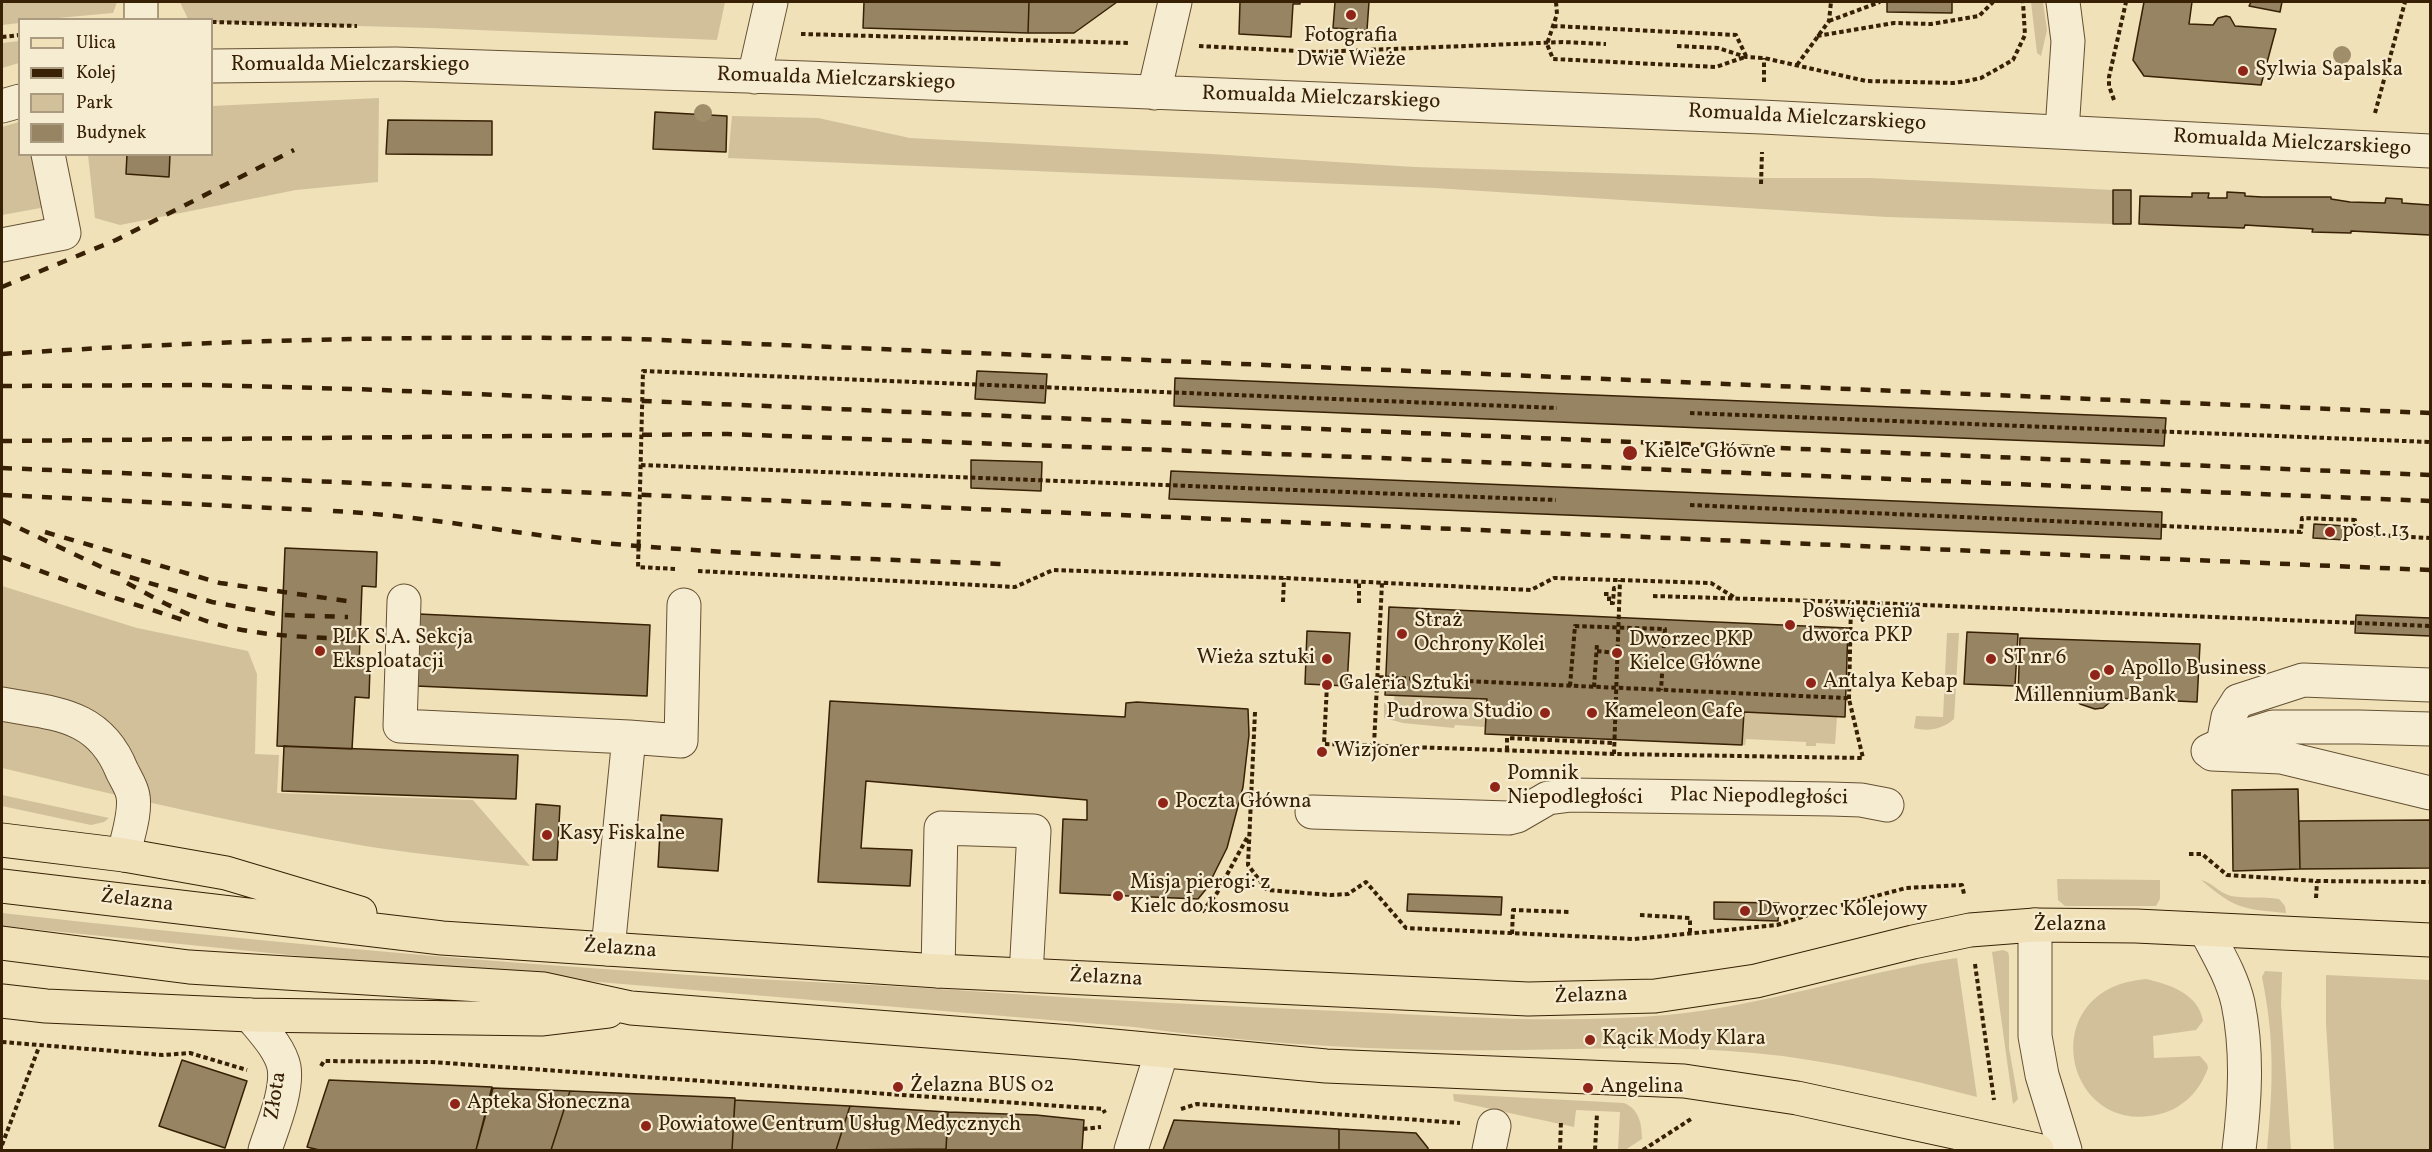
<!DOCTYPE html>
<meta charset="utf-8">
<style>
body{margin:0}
#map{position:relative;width:2432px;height:1152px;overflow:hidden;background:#f0e1b9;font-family:Vollkorn,serif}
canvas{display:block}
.frame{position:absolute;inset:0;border:3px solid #372004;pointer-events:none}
.legend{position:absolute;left:18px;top:18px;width:195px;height:138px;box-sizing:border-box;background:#f5ecd2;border:2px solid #a99a80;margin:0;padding:8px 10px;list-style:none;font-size:18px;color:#372004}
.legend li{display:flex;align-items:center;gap:12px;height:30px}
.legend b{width:30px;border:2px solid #a99a80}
</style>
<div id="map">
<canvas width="2432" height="1152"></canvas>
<div class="frame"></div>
<ul class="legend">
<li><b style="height:8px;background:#f0e1b9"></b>Ulica</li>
<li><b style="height:8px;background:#372004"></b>Kolej</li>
<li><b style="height:16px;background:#d1c09a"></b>Park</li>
<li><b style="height:16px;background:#978462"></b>Budynek</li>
</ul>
</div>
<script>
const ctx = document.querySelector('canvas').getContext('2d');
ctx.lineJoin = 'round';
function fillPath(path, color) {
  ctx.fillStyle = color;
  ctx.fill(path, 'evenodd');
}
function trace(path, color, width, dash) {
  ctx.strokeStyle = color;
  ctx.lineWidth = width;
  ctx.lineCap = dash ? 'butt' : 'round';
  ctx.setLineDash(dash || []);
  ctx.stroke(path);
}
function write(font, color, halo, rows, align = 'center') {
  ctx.font = font + ' Vollkorn,serif';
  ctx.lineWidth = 4.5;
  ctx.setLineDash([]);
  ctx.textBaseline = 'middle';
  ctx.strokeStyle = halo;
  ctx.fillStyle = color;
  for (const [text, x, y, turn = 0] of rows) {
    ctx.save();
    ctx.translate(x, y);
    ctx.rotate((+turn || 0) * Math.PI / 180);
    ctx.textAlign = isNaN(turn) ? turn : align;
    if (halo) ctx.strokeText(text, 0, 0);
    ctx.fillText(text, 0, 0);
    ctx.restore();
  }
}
const green = new Path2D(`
 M2 2H117L113 13 47 19 20 20 19 23 2 25Z
 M180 2H725L717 40 431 28 212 22V20L188 19Z
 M2031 2H2043L2047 30 2041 56 2037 53Z
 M19 41V63L2 68V43Z
 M379 98 378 182 296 190 120 225 95 218 88 155 212 154V106Z
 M732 116 818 118 910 138 1211 154 1414 167 1766 178H1870L2113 190V224L1887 217 1435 188 728 158Z
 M19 122 20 154 36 155 46 207 2 215V127Z
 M2 586 137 628 248 651 257 674 255 754 279 755 277 793 473 800 530 866C477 860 424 855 371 847 247 826 124 797 2 768Z
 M1947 633H1959L1954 719C1943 729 1928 732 1914 728L1916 716 1943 717Z
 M1395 695 1487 699 1485 727 1455 725 1454 728 1403 723 1384 718V703H1393Z
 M1744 712 1837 717 1835 744 1816 743V746H1806V742L1746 739 1745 745H1742Z
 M2 795 109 818 104 822 91 825 2 806Z
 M2057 879 2160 880V899L2156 906H2065L2058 900Z
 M2201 880C2212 882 2219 893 2231 896 2246 899 2263 896 2279 899L2285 906 2286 913C2243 909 2235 909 2201 880Z
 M2 913C231 939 460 960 690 975 779 981 868 984 956 990 1091 1000 1226 1006 1361 1012 1463 1017 1565 1024 1667 1015 1766 1006 1860 972 1957 958L1977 1097C1904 1078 1830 1060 1754 1053 1652 1043 1549 1052 1446 1050 1342 1049 1238 1041 1134 1027L349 961 2 926Z
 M2003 950 2008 952 2009 956V1048L2018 1099 2013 1104 1992 952Z
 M2265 971 2282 972 2281 1005 2291 1150H2267C2273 1086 2275 1041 2262 977Z
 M2326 975 2430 980V1150H2334L2326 1024Z
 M2146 979C2169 984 2199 994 2203 1021L2196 1030 2153 1036 2154 1058 2200 1056 2207 1064 2208 1068C2200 1090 2184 1108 2160 1114 2064 1139 2032 988 2146 979Z
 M1453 1094 1624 1103C1639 1109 1642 1124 1642 1139L1625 1150H1618L1620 1112 1576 1110 1574 1127 1454 1101Z`);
const building = new Path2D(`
 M864 2H1029L1028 33 863 28Z
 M1029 2H1117L1074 33H1028Z
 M1240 2H1300V4H1293L1291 37 1239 34Z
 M1335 2H1369L1367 30 1333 28Z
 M1887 2H1952V13L1887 12Z
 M2144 2H2192L2189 24 2213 25 2218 18 2226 16 2230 17 2235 26 2276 29 2261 85 2144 76 2133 60Z
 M2251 2H2282L2280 12 2249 6Z
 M655 112 727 116 726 152 653 149Z
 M388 120 492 121V155L386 154Z
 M127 154H170L169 177 126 174Z
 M2113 190H2131V224H2113Z
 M2227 192 2245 193V196L2262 197H2331V199L2350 202 2385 203 2386 198 2402 199V203L2430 205V235L2351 231V233L2312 232 2313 229 2261 226 2245 225 2244 228 2139 224 2140 196 2192 197V193H2209L2208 198H2227Z
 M977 371 1047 374 1045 403 975 399Z
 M1175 378 1544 393 2166 418 2164 446 1703 428 1174 406Z
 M971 460 1042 462 1041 491 971 488Z
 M1171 471 2162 512 2161 539 1169 499Z
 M2314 524 2346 526V540L2313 538Z
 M285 548 377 552 376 587 362 586 359 666 370 667 369 698 355 697 352 749 277 746Z
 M1389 607 1848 628 1845 717 1744 712 1742 745 1485 734 1487 699 1385 695Z
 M419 614 650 625 647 696 416 686Z
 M2356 615 2430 618V636L2355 633Z
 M1307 631 1350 633 1347 686 1305 684Z
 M1967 632 2018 634 2015 686 1964 684Z
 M2020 638 2200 644 2197 702 2115 698 2103 708 2095 709 2080 704 2074 698 2018 696Z
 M830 701 1125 717 1126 703 1137 702 1248 709 1249 735 1243 787 1227 848 1207 888 1198 899 1060 893 1063 819 1087 820V800L866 781 861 848 912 850 910 886 818 882Z
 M284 746 518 755 516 799 282 791Z
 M2298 789 2300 869 2233 871 2232 790Z
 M536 804 560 806 557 860H533Z
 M661 815 722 819 718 871 658 867Z
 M2430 820V868L2300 869 2299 821Z
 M1408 894 1502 897 1501 915 1407 911Z
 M1714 902 1779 903 1778 921 1714 919Z
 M182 1060 247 1081 225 1148 159 1126Z
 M329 1080 492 1087 476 1150H319L307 1147Z
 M493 1088 570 1091 551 1150H476Z
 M570 1091 735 1098 732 1150H551Z
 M735 1100 753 1101 850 1106 836 1150H732Z
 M850 1106 948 1112 946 1149 836 1150Z
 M948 1112 1036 1115 1084 1120 1082 1150H946Z
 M1174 1120 1339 1129V1150H1163Z
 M1339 1129 1416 1133 1428 1148V1150H1339Z`);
const path = new Path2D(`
 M1556 2 1557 14 1547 44 1553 59 1716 67 1745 57
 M1829 21 1880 2
 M212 22 357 26
 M1553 26 1736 35 1746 56
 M801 34 1129 43
 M1817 36 1894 23 1931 24 1979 16 1993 2
 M2 37 20 35
 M1199 46 1317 52 1563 42 1606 44
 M1677 46 1718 48 1746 57 1764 58 1866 81 1953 83 1967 81 1981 78 2013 60 2025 35 2023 2
 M1797 65 1829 21 1831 2
 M1764 82V58
 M2114 100 2109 86V77L2126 2
 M2375 113 2405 2
 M1761 184 1762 152
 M1690 413 2430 442
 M641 465 1556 500
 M1690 505 2301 532 2302 518 2355 520 2354 534 2430 538
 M675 569 638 567 643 371 1557 408
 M698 571 1015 587 1053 570 1284 578 1531 590 1554 578 1711 583 1737 599
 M1604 594H1609V603H1613L1614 588H1618
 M1653 596 1851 602 2430 626
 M1283 602 1284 578
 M1359 603V582
 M1597 651 1615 653
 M1327 685 1324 744 1614 754 1863 758 1849 699 1846 698 1376 677
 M1570 686 1575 626 1665 629 1661 690
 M1594 687 1597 644
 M1849 699 1851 602
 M1255 712 1248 865 1267 890 1331 895 1348 894 1366 882 1406 928 1634 939 1777 925 1827 909 1906 888 1962 885 1964 894
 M1374 745 1382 583
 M1507 750V738L1614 743
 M1614 754 1620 580
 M2189 854H2202L2227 875 2317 881 2430 882
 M2316 898 2317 881
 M1202 912 1217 893 1248 836
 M1640 915 1690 918V934
 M1512 934 1513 910 1570 912
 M1975 964 1994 1100
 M2 1042 163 1055 190 1053 247 1070
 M321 1066 324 1061 431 1062 1103 1109 1105 1113
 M1181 1109 1197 1104 1460 1123
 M1083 1129 1101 1127
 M2 1145 39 1047
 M1560 1150 1561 1121
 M1595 1150 1597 1114
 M1643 1150 1691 1119`);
const minor = new Path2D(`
 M141 2V20
 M212 66 396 64 806 78 1762 117 2430 151
 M754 77 771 2
 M1154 93 1175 2
 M2 106 20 101
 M2062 131 2068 41 2063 2
 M2 245 64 233 48 154
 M404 601 400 726 629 737
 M2 704C54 714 99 713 122 771 126 779 132 788 133 796 136 814 127 837 124 855
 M2223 744 2228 717 2238 701 2303 680 2430 685
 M2208 751 2232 740 2273 727H2359L2430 729
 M2212 754 2281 757 2430 793
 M1312 812 1509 818 1517 816 1548 798 1571 795 1831 799 1861 800 1887 805
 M2035 925V1036L2042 1075 2065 1150
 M2206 931C2218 954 2232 977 2238 1003 2248 1052 2245 1101 2239 1150
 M608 949 629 737 681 741 684 605
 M938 971 941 828 1034 831 1026 975
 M250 1015C262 1030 280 1048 284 1067 288 1091 272 1128 265 1150
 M1131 1150 1162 1051
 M1489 1150 1494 1126`);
const major = new Path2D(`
 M2 840 124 855 226 873 360 913
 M2 886 442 938 938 971 1528 999 1655 996 1756 981 1913 942 1970 930 2035 925 2136 926 2430 940
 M2 943 189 967 544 989 631 1008 1071 1042 1326 1066 1684 1081 1797 1098 2037 1150
 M2 1001 46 1006 250 1015 541 1019 608 1011`);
const rail = new Path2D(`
 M2 287 116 240 294 150
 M2 354C213 340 425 335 637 339L2430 413
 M2 386 203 385 355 389 2430 475
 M2 441 727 434 1357 457 2430 501
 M2 468 2430 570
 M2 495 315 510
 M333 511C428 516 520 535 614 544 743 555 872 559 1001 564
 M2 520 110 571 212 602 282 615 348 617
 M45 532 220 583 347 601
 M2 557 106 595 186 621
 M127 583C158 600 190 618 224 626 264 636 306 637 348 639`);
const trees = [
 [2342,55],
 [703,113]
];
const markers = [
 [1351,15,6,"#8f2418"],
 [2243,71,6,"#8f2418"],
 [1630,453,8,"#8f2418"],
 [2330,532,6,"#8f2418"],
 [1790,625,6,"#8f2418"],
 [1402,634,6,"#8f2418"],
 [320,651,6,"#8f2418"],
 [1617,653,6,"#8f2418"],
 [1327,659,6,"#8f2418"],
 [1991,659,6,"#8f2418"],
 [2109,670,6,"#8f2418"],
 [2095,675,6,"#8f2418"],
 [1811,683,6,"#8f2418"],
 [1327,685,6,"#8f2418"],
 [1545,713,6,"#8f2418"],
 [1592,713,6,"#8f2418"],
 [1322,752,6,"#8f2418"],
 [1495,787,6,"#8f2418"],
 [1163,803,6,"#8f2418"],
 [547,835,6,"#8f2418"],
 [1118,896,6,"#8f2418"],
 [1745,911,6,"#8f2418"],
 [1590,1040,6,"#8f2418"],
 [898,1087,6,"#8f2418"],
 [1588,1088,6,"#8f2418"],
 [455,1104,6,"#8f2418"],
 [646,1126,6,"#8f2418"]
];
const poiNames = [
 ["Fotografia",1351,37,"center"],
 ["Dwie Wieże",1351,61,"center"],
 ["Sylwia Sapalska",2255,71],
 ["Kielce Główne",1644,453],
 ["post. 13",2342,532],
 ["Poświęcienia",1802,613],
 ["dworca PKP",1802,637],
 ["Straż",1414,622],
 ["Ochrony Kolei",1414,646],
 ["PLK S.A. Sekcja",332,639],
 ["Eksploatacji",332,663],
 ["Dworzec PKP",1629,641],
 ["Kielce Główne",1629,665],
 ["Wieża sztuki",1315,659,"right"],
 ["ST nr 6",2003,659],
 ["Apollo Business",2121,670],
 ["Antalya Kebap",1823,683],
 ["Galeria Sztuki",1339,685],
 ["Millennium Bank",2095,697,"center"],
 ["Pudrowa Studio",1533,713,"right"],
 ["Kameleon Cafe",1604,713],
 ["Wizjoner",1334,752],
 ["Pomnik",1507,775],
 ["Niepodległości",1507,799],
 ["Poczta Główna",1175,803],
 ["Kasy Fiskalne",559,835],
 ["Misja pierogi: z",1130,884],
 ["Kielc do kosmosu",1130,908],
 ["Dworzec Kolejowy",1757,911],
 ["Kącik Mody Klara",1602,1040],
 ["Żelazna BUS 02",910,1087],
 ["Angelina",1600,1088],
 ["Apteka Słoneczna",467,1104],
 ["Powiatowe Centrum Usług Medycznych",658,1126]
];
const streetNames = [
 ["Romualda Mielczarskiego",350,66],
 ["Romualda Mielczarskiego",836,80,2],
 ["Romualda Mielczarskiego",1321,99,2],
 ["Romualda Mielczarskiego",1807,119,3],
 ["Romualda Mielczarskiego",2292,144,3],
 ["Plac Niepodległości",1759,798,1],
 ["Żelazna",137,902,7],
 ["Żelazna",2070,926],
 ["Żelazna",620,950,4],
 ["Żelazna",1106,979,3],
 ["Żelazna",1591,997,-2],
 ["Złota",277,1096,-81]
];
fillPath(green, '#d1c09a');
fillPath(building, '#978462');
trace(building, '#372004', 1.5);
trace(minor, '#655031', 35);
trace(major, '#372004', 35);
trace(path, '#372004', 4, [4.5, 3]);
trace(minor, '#f5ecd2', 33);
trace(major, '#f0e1b9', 33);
trace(rail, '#372004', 4.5, [10, 10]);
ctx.fillStyle = '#a08d6a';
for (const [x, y] of trees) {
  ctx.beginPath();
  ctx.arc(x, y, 9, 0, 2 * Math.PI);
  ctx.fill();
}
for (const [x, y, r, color] of markers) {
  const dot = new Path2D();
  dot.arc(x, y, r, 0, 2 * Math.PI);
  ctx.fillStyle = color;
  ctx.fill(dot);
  trace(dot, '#f5ecd2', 2);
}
write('21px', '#372004', '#f5ecd2', poiNames, 'left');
write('21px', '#372004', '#f5ecd2', streetNames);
</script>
